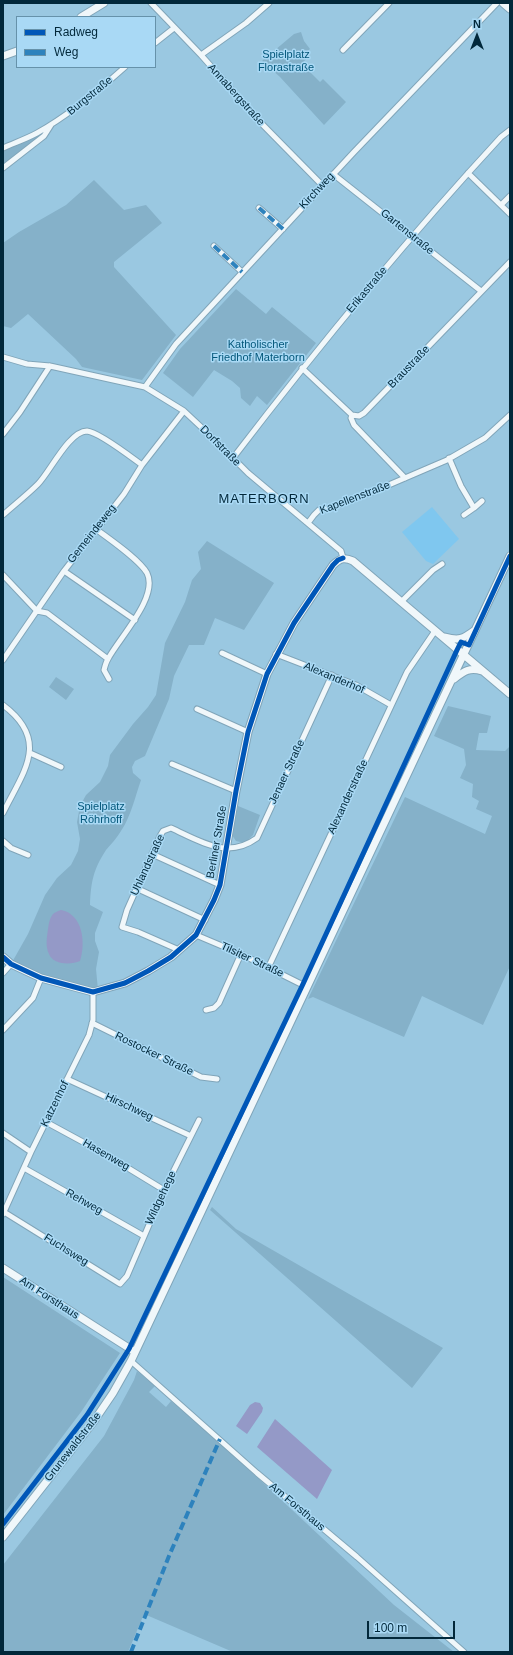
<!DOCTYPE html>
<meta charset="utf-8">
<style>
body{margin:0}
#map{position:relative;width:513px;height:1655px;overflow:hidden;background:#9ac8e1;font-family:Helvetica,sans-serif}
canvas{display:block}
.frame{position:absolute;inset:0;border:4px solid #02283a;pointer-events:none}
.legend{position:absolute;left:16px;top:16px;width:140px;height:52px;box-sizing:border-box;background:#a9d9f5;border:1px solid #6692aa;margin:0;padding:5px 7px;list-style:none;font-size:12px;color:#02283a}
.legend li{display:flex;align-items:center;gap:8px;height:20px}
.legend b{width:20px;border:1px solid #6692aa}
.north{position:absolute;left:457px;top:16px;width:40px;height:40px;-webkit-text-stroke:3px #a9d9f5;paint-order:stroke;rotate:0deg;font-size:11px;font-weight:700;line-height:16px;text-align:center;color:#02283a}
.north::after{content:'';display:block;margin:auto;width:14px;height:18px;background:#02283a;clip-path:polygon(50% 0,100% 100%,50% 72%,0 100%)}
.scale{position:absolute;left:367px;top:1621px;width:88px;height:18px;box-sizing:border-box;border:2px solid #02283a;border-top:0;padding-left:5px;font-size:12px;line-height:14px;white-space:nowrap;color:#02283a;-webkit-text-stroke:3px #a9d9f5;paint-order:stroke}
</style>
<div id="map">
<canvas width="513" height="1655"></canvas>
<div class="frame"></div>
<ul class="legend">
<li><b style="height:5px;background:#0057b8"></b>Radweg</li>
<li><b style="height:5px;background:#2d82bd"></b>Weg</li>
</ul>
<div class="north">N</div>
<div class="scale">100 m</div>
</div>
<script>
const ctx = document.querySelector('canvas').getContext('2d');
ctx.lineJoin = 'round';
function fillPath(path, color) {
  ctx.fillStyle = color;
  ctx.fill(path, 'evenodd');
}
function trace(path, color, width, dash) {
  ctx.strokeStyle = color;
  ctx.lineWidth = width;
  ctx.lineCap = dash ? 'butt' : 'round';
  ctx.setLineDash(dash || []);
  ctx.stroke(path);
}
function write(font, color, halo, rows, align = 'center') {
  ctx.font = font + ' Helvetica,sans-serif';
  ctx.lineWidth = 3;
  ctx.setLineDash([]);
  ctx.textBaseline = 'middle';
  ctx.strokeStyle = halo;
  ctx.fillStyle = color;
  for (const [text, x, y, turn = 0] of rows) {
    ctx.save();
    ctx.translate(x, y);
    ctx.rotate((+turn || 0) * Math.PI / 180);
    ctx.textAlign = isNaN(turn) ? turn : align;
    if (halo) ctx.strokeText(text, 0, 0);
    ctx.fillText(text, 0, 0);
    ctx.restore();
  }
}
const built = new Path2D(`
 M432 507 459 539 433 564 426 561 402 532Z`);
const green = new Path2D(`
 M301 32 304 41 310 49 303 55 306 59 302 64 320 82 323 79 346 102 324 125 280 77 262 61 294 34Z
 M53 123 44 136 3 168V148Z
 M94 180 124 210 146 205 162 223 114 262V267L176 335 142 380 82 367 76 359 28 314 11 328 3 326V243L19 232 66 205Z
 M236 289 266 314 272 307 316 343 267 405 257 396 250 406 241 398 240 388 232 381 214 370 193 397 163 373 180 349Z
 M207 541 274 583 244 630 215 618 204 645H189L174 676 169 699 145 756 135 761 132 767 133 773 141 780C135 797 131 816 121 831 117 838 111 844 106 850 93 870 91 882 90 905L103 912 95 933V941L99 952 96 969 98 990 41 978 11 964 28 934 45 895 57 878 71 865 78 851 80 839 77 822 80 806 86 795 100 782 108 766 110 755 133 724 148 707 156 695 165 643 185 602 192 580 201 569 198 552Z
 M56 677 74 689 66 700 49 687Z
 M448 706 491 716 487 733H479L476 750 505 751 510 746V966L483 1025 422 996 404 1037 313 997 308 999 405 797 485 834 492 816 476 809 479 801 472 797 473 784 460 778 466 765 464 749 434 736Z
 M238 806 260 815 253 835 245 843 236 841 232 835Z
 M212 1207 236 1229 443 1348 412 1388 210 1210Z
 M3 1277 120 1353 81 1412 3 1515Z
 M137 1371 155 1386 149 1392 166 1407 171 1401 216 1439 394 1605 454 1652H233L144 1614 128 1652H3V1565L104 1436 134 1380Z`);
const water = new Path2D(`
 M61 910C83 914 86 943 80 961 71 965 53 965 49 954 45 946 47 937 48 929 49 924 49 919 53 914 55 912 58 911 61 910Z
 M255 1402 260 1403 263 1408 262 1412 247 1434 236 1426 250 1405Z
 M275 1419 332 1470 317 1499 257 1447Z`);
const street = new Path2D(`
 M151 3 201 55 263 125 322 185
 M155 43 174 28
 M343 50 389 3
 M201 55 246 23 269 3
 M3 148C14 143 26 139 37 133 69 115 97 92 125 67
 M3 168 44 136 51 125
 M468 173 510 214
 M333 174 481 291
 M501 205 510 196
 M259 208 283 229
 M214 246 242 272
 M3 357 27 364 50 366 145 387 184 411 215 440 248 473 341 551 343 558
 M302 368 352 415 359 416 364 413 510 262
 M145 387 176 344 354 152 497 3
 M352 415 351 418 354 425 405 478
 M3 434 20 412 50 366
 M233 458C318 347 406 240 501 137L510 130
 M449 458 461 486 474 508 464 515
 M474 508 482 501
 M3 515C14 505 27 495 38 484 50 472 69 431 87 431 99 432 131 457 142 465
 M308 523 314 515 319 510 329 508 370 493 447 460 485 438 510 415
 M96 529C109 539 139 559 147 573 159 597 119 638 108 659 106 662 105 666 104 670L109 679
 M64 571 135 620
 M3 575 37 611 47 613 108 659
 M401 602 433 570 442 564
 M222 653 267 674
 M276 654 356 685 391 705
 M3 660 64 571 124 494 142 465 184 411
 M3 705C51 741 23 772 3 813
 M197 709 248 732
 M30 753 61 767
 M172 764 236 791
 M3 841 11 848 28 855
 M152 854 220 885
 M136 888 205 920
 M196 935 241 954 307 987
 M179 950 138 932 122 927 127 910 160 836 163 831 171 828C200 841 227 860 257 838L332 675
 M268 968 407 672 435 631
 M3 973 11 964
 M206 1010 214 1008 219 1003 241 954
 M92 1023 201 1077 217 1079
 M3 1030 33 998 41 978
 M67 1079 191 1136
 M46 1122 105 1154 164 1190
 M3 1133 31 1152
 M24 1168 144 1236
 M4 1212 120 1284 127 1276 164 1190 199 1120
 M3 1214 31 1152 89 1035 93 1020V992
 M131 1361 257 1473 357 1557 464 1652`);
const secondary = new Path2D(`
 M503 3 510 9
 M81 17 104 3
 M3 56 17 51
 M445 637C459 641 463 639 475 630
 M454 679C464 671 470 667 482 671
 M3 957 11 964 41 978 93 992 125 983 148 971 171 957 196 935 214 900 220 885 236 791 248 732 267 674 294 623 333 565C340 558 345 557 353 561L510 694
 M3 1268 135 1352
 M3 1537 94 1421 113 1393 131 1361 510 556`);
const quiet = new Path2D(`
 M259 208 283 229
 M214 246 242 272
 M131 1652 169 1556 220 1439`);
const cycleway = new Path2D(`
 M3 957 11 964 41 978 93 992 125 983 148 971 171 957 196 935 214 900 220 885 236 791 248 732 267 674 294 623 333 565 338 560 343 558
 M3 1524 87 1415 129 1349 303 984 457 650 461 642 469 645 510 556`);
const parkNames = [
 ["Spielplatz",286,55],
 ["Florastraße",286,68],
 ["Katholischer",258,345],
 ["Friedhof Materborn",258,358],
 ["Spielplatz",101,807],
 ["Röhrhoff",101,820]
];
const streetNames = [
 ["Annabergstraße",236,95,48],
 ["Burgstraße",90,96,-39],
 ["Kirchweg",317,191,-47],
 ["Gartenstraße",407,232,39],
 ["Erikastraße",367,290,-50],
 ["Braustraße",409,367,-46],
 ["Dorfstraße",220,446,45],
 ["Kapellenstraße",355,498,-21],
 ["Gemeindeweg",92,534,-52],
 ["Alexanderhof",334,678,23],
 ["Jenaer Straße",287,772,-65],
 ["Alexanderstraße",348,797,-65],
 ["Berliner Straße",217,842,-80],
 ["Uhlandstraße",148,865,-65],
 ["Tilsiter Straße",252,960,25],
 ["Rostocker Straße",154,1054,26],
 ["Katzenhof",55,1104,-64],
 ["Hirschweg",129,1107,25],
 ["Hasenweg",106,1155,30],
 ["Wildgehege",161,1198,-65],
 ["Rehweg",84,1202,29],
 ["Fuchsweg",66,1250,32],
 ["Am Forsthaus",49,1298,33],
 ["Grunewaldstraße",73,1447,-52],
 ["Am Forsthaus",297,1507,40]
];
const quarterNames = [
 ["MATERBORN",264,499]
];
fillPath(built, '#7fc7ef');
fillPath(green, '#85b1c9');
fillPath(water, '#9499c7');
trace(street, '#80a5b9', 7);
trace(secondary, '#80a5b9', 9);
trace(street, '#f0f7fa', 5);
trace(secondary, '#f0f7fa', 7);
trace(quiet, '#2d82bd', 4, [8, 4]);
trace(cycleway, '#0057b8', 5);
write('11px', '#04577a', '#a9d9f5', parkNames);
write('11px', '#02283a', '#a9d9f5', streetNames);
ctx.letterSpacing = '1px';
write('13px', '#02283a', '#a9d9f5', quarterNames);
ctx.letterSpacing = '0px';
</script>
